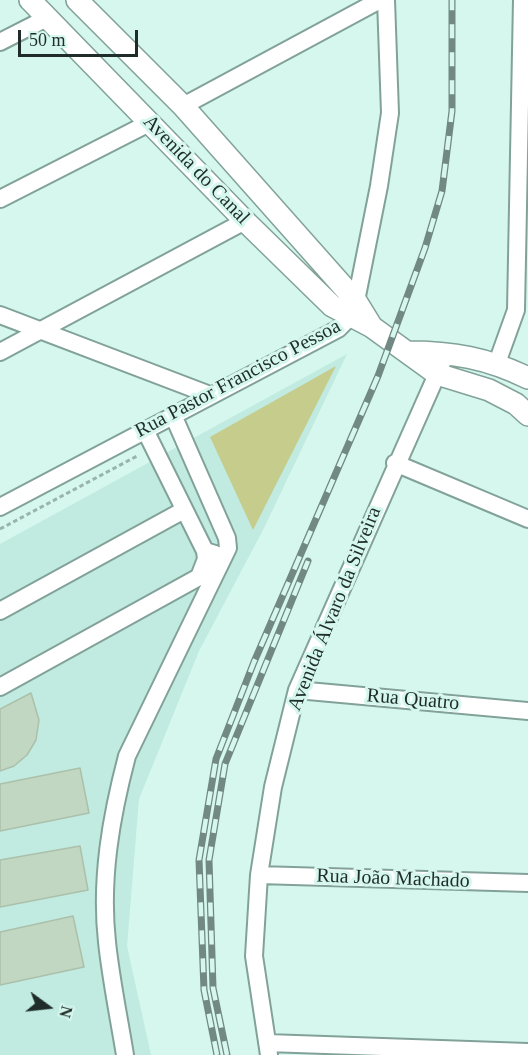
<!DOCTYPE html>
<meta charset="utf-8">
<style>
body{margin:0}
#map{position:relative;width:528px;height:1055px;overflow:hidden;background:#d5f7ee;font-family:Georgia,serif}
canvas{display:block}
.north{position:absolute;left:18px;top:977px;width:60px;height:60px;-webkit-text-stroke:4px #d5f7ee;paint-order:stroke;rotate:105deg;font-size:16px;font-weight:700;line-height:24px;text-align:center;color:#1f2c29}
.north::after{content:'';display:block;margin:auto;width:21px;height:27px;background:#1f2c29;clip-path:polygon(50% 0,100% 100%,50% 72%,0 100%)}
.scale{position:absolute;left:18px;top:30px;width:120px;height:27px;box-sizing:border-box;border:3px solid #1f2c29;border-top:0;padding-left:8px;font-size:18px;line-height:21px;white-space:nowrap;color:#1f2c29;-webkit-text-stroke:4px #d5f7ee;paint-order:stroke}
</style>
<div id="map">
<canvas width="528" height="1055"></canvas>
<div class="north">N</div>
<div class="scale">50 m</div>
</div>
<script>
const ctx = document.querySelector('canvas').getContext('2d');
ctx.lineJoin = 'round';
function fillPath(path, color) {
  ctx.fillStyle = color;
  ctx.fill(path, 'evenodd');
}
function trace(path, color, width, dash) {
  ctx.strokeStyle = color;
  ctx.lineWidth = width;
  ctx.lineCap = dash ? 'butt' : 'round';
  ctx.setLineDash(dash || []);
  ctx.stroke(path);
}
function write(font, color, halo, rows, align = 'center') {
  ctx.font = font + ' Georgia,serif';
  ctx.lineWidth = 6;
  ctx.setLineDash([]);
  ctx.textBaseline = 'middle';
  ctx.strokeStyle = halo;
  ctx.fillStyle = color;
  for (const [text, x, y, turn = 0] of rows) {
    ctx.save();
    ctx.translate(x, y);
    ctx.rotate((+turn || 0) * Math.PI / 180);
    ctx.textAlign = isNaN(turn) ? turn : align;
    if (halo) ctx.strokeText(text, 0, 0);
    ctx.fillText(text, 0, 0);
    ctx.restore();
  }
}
const built = new Path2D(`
 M347 354 264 528 199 651 139 799 127 946 151 1055H0V544Z`);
const green = new Path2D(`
 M336 366 253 530 210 437Z`);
const building = new Path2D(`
 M31 693 39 720 36 740 27 755 14 766 0 771V709Z
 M80 768 89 813 0 831V784Z
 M80 846 88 890 0 907V860Z
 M73 916 84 967 0 985V932Z`);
const path = new Path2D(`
 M0 529 139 455`);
const minor = new Path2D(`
 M0 42 47 18
 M183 106 380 0
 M0 199 149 123
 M0 315 210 395
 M0 352 245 221
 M497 363 516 310 522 0
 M145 430 205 551 215 554
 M395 463 528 519
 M0 507 338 329 350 317 356 301 379 186 390 113 386 0
 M0 611 184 510
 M0 687 199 577 206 559 205 551
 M297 690 528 711
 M259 875 528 883
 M267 1043 528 1052
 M125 1055C119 1018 111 980 107 942 100 879 111 817 127 756L228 548 227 538 173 415
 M269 1055 254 956 259 875 273 787 297 690 442 363`);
const major = new Path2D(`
 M30 0 245 221 332 306 372 327 437 374 489 390 516 404 528 415
 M77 0 183 106 356 301 372 327
 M407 352C453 352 487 358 528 378`);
const rail = new Path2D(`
 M217 1055 204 990 199 860 216 759 254 662 378 376 425 248 442 191 452 111V0
 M227 1055 213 988 209 860 225 764 308 561`);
const streetNames = [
 ["Avenida do Canal",196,170,46],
 ["Rua Pastor Francisco Pessoa",238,379,-28],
 ["Avenida Álvaro da Silveira",335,609,-68],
 ["Rua Quatro",413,700,5],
 ["Rua João Machado",393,879,2]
];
fillPath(built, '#c1ebe0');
fillPath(green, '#c5cc8c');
fillPath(building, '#c2d7c2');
trace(building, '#abc0ab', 1.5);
trace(minor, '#82a299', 20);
trace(major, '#82a299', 24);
trace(path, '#99b4ad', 3, [4.5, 3]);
trace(minor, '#fff', 16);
trace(major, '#fff', 21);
trace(rail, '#728883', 7);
trace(rail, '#d5f7ee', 4.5, [14]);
write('20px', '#1f2c29', '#d5f7ee', streetNames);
</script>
